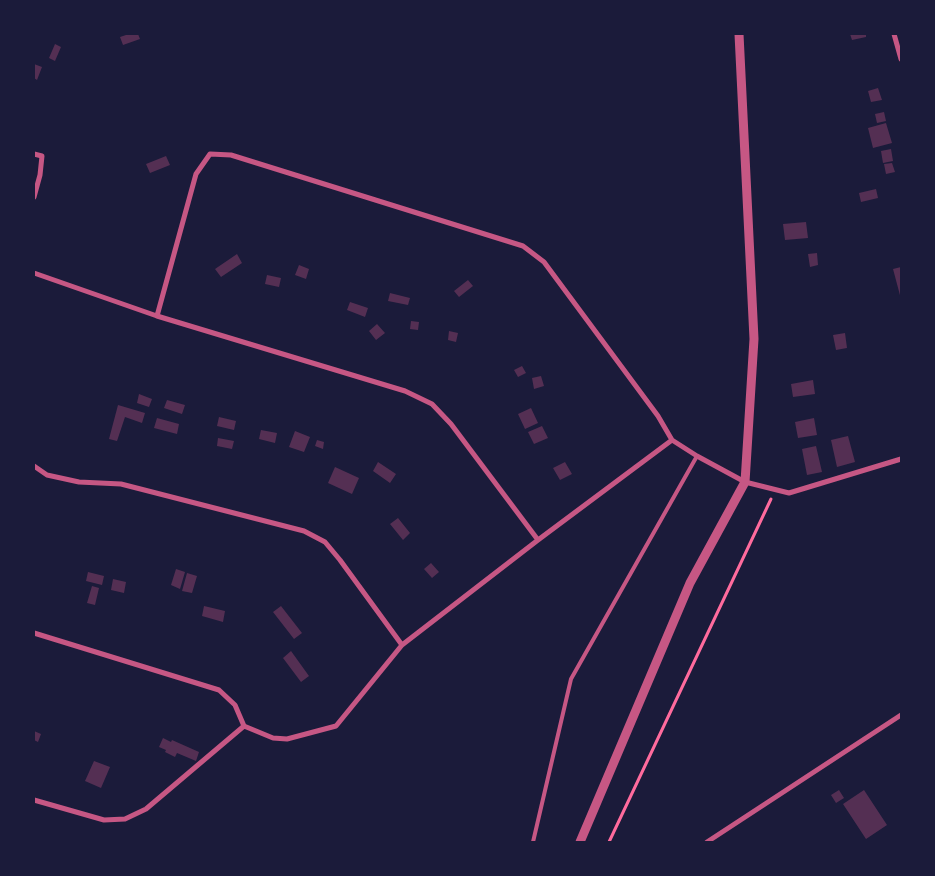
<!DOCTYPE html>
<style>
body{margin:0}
#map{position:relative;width:935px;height:876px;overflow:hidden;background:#1b1b3a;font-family:"DejaVu Sans",sans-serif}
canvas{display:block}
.frame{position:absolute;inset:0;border:35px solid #1b1b3a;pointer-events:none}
</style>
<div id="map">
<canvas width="935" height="876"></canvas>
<div class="frame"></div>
</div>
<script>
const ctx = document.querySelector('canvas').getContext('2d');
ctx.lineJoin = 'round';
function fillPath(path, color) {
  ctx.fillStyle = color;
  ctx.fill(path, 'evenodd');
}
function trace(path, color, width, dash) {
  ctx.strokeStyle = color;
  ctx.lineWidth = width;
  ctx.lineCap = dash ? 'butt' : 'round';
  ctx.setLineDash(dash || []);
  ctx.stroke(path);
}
const building = new Path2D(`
 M129 34H138L140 39 123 45 120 37Z
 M850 34H866V37L852 40Z
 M55 44 61 47 55 61 49 58Z
 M34 64 42 67 37 80 34 78Z
 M878 88 882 100 871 102 868 91Z
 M884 112 886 121 877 123 875 114Z
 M886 123 892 143 873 148 868 128Z
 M891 149 893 161 883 163 881 151Z
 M166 156 170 165 150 173 146 164Z
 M892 163 895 172 886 174 884 164Z
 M876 189 878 198 861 202 859 193Z
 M806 222 808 238 785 240 783 224Z
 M817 253 818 265 810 267 808 254Z
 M237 254 242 263 221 277 215 269Z
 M299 265 309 269 306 279 295 275Z
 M901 267V299L893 269Z
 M267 275 281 278 279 287 265 284Z
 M468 280 473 286 459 297 454 291Z
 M390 293 410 298 408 305 388 301Z
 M350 302 368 308 365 317 347 310Z
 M411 321 419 322 418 330 410 329Z
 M377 324 385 333 376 340 369 331Z
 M449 331 458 333 456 342 448 340Z
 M845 333 847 348 836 350 833 335Z
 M522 366 526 373 518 377 514 370Z
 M541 376 544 386 534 389 532 378Z
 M813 380 815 394 793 397 791 384Z
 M139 394 152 399 149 407 137 403Z
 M167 400 185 405 182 414 164 408Z
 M118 405 145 413 142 423 125 417 117 441 109 439Z
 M531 408 538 423 525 429 518 414Z
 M219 417 236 421 234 430 217 426Z
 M157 418 179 424 177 434 154 428Z
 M814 418 817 435 798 438 795 422Z
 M542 426 548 438 534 444 528 432Z
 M261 430 277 433 275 443 259 439Z
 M295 431 310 437 304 452 289 447Z
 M848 436 855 462 837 467 831 440Z
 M218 438 234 441 232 449 217 446Z
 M317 440 324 442 323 449 315 446Z
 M816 446 822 472 807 475 802 449Z
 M378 462 396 474 390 483 373 471Z
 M565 462 572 474 560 480 553 468Z
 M335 467 359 478 352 494 328 483Z
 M398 518 410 533 403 540 390 524Z
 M431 563 439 572 432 578 424 569Z
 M176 569 185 572 180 589 171 585Z
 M88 572 104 576 102 585 86 581Z
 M187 573 197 576 192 593 182 591Z
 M113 579 126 582 124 593 111 590Z
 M92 586 99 588 95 605 87 603Z
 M204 606 225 611 223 622 202 616Z
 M281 606 302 633 294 639 273 612Z
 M291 651 309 676 301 682 283 658Z
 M34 731 41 734 38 742 34 740Z
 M163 738 171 742 172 740 199 752 196 761 177 753 175 757 165 752 166 750 159 747Z
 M94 761 110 767 101 788 85 781Z
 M839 790 844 798 836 803 831 795Z
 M864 790 887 825 866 839 843 804Z`);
const path = new Path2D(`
 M609 842 771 499`);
const service = new Path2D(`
 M533 842 571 679 697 456`);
const minor = new Path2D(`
 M894 34 901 59
 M34 154 42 156 40 175 34 197
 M34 273 157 316 405 391 432 404 451 424 538 540
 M157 316 196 174 210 154 231 155 523 246 544 262 658 416 672 440
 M34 466 47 475 79 482 121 484 304 531 325 542 340 560 402 645 336 726 287 739 273 738 244 726
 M34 633 219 690 235 705 244 726 146 809 125 819 104 820 34 800
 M402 645 538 540 672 440 697 456 745 482 789 493 901 459
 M707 842 901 715`);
const tertiary = new Path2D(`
 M580 842 690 583 745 482 754 339 739 34`);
fillPath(building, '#542f53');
trace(path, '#ff6b9d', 3);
trace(service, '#c65784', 4);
trace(minor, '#c65784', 5);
trace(tertiary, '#c65784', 9);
</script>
